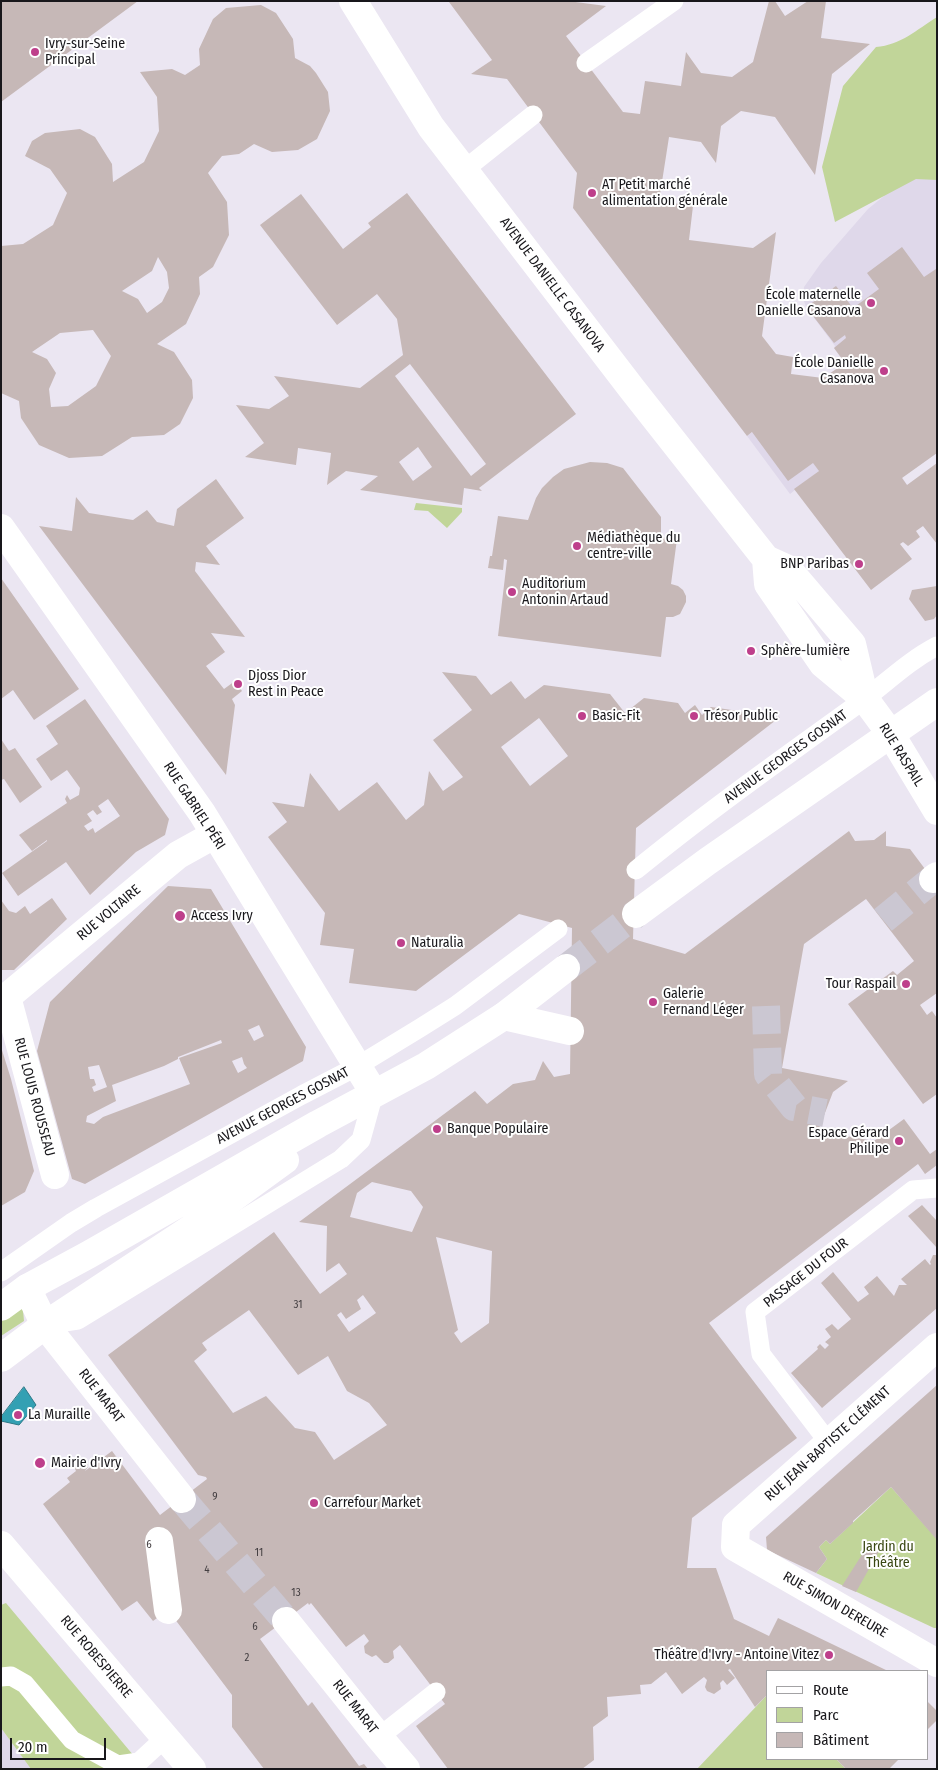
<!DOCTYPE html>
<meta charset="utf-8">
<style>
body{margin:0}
#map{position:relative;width:938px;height:1770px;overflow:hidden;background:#ebe6f2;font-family:"Fira Sans Condensed",sans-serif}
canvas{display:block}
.frame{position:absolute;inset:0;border:2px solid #18171b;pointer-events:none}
.legend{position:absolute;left:766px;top:1670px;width:162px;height:90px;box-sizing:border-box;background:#fff;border:1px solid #a3a2a4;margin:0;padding:6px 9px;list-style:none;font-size:15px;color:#18171b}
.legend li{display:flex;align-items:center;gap:10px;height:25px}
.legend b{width:25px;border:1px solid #a3a2a4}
.scale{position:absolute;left:10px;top:1738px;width:96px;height:22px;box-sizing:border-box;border:2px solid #18171b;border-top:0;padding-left:6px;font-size:15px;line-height:18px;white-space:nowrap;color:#18171b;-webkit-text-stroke:4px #fff;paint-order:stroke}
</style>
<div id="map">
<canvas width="938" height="1770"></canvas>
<div class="frame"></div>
<ul class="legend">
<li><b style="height:6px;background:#fff"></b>Route</li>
<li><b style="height:14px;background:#c1d599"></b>Parc</li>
<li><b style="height:14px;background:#c6b8b7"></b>Bâtiment</li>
</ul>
<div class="scale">20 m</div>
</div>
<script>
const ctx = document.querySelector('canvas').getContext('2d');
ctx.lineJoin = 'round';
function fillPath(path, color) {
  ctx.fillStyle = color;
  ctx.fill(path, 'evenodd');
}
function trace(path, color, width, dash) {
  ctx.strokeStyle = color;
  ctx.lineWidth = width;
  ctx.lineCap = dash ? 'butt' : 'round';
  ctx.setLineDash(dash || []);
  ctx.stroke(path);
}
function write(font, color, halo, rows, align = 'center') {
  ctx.font = font + ' "Fira Sans Condensed",sans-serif';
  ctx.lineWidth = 4;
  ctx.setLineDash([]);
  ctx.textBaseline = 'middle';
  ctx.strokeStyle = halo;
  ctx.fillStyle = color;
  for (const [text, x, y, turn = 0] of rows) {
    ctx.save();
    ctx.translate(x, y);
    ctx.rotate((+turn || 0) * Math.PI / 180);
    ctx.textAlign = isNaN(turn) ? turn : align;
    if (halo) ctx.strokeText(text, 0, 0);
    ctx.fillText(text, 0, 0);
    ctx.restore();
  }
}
const built = new Path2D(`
 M937 118V453L902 477 907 485 892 495 819 471 790 494 747 436 845 363 834 348 835 346 806 307 803 298 804 287 821 263 868 209 884 196 862 166Z
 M1 1728 31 1769H1Z`);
const green = new Path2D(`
 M937 17V180L916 179 835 222 822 167 843 86 876 47C901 45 916 30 937 17Z
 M416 503 462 508V512L447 528 428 511 414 510Z
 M19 1305 23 1310 24 1321 1 1336V1315Z
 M891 1487 937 1539V1628H934L816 1573 827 1559 819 1547 826 1540 830 1544Z
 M6 1603 139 1762 145 1769H31L1 1728V1605Z
 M767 1695V1759H836L846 1769H697Z`);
const water = new Path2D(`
 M24 1387 36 1405 19 1425 1 1421V1417Z`);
const building = new Path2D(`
 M1 1H138L1 102Z
 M450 1H568L606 6 566 36 623 112 640 114 645 81 681 86 686 52 701 73 732 77 753 62 769 1H775L785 16 808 1H826L821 38 870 44 832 74 815 175 775 117 741 111 721 126 716 163 701 142 669 137 659 201 693 206 689 240 753 248 776 232 762 336 776 354 793 357 791 374 823 378 845 363 834 348 846 338 845 335 834 343 806 307 836 286 853 308 879 289 867 273 902 247 924 277 936 269 937 453 902 478 907 485 937 463V544L923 526 916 531 920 537 908 546 903 542 900 544 912 559 871 590 794 489 819 471 813 463 788 481 752 432 747 436 573 208 577 173 507 79 471 74 492 60 449 2Z
 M261 5 276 13 293 39 295 58 310 66 316 73 328 92 330 111 317 139 298 150 272 152 254 144 239 154 222 156 208 173 227 202 229 235 213 267 199 277 200 294 186 324 157 344 174 352 192 380 193 398 180 424 164 435 132 437 102 456 69 458 39 445 21 418 19 401 1 393V246L23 244 53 225 67 193 50 169 25 156 32 141 45 133 80 129 95 137 112 164 113 182 144 162 159 131 157 97 140 72 172 69 185 75 200 65 199 49 213 19 226 8ZM158 257 167 272 169 288 162 302 147 313 138 299 122 291 152 271ZM93 330 111 356 96 386 68 406 51 407 49 389 56 373 47 359 32 352 60 333Z
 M407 193 576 414 479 488 482 491 464 488 462 505 360 490 378 476 346 471 327 485 331 453 298 448 296 465 245 457 264 443 236 405 269 409 289 396 274 376 360 388 403 355 397 319 377 294 337 325 260 225 301 194 343 249 371 227 368 223ZM410 364 486 464 471 476 395 376ZM418 447 432 467 413 481 399 462Z
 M590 462 607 463 623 468 661 517V537L677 539 671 584 678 586 683 590 686 596V602L680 614 673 617H666L661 657 498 636 507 560 504 559 503 570 488 568 490 556H492L498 516 528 520 536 498 542 488 553 477 564 469Z
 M216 479 244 518 206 546 220 565 196 562 195 571 245 637 211 633 225 652 206 666 224 689 235 681 242 691 232 699 235 705 226 775 39 526 72 531 76 497 89 513 133 520 147 510 157 522 174 526 177 509Z
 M1 578 79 689 34 720 13 690 1 699Z
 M937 586V615L934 619 925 621 909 599 912 590Z
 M442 672 476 676 491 695 511 681 525 699 544 685 610 694 625 713 644 698 678 703 685 713 695 705 702 715 711 707 780 717 636 828 633 939 685 954 849 831 855 841 874 840 886 831V846L910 849 937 885V993L920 1005 927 1015 932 1011 937 1018V1094L923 1104 848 1004 893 971 897 975 914 961 866 899 804 944 782 1068 848 1081 833 1092 818 1131 874 1141 904 1119 930 1154 937 1149V1165L925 1174 918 1164 709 1323 797 1438 692 1518 687 1568H716L734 1619 769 1636 778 1618 888 1671H767V1695L755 1707 730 1669 728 1670 735 1678 727 1685 723 1680 720 1683 721 1689 714 1694 707 1691 705 1687 707 1680 704 1677 682 1694 666 1672 651 1684 640 1685 641 1694 607 1697 608 1716 593 1727 594 1760 582 1769H448L416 1726 445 1704 400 1645 393 1651 394 1658 388 1663H384L376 1655 372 1657 365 1653 364 1646 369 1641 364 1634 346 1647 311 1603 309 1605 308 1603 260 1639 308 1706 312 1702 359 1766 364 1764 368 1769H264L232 1727V1695L168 1610 153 1621 137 1601 122 1611 43 1504 70 1482 67 1478 76 1471 74 1467 76 1459H84L87 1461 88 1467 85 1471 112 1451 160 1515 207 1479 206 1477 198 1475 108 1355 274 1232 320 1294 347 1274 339 1263 326 1272 327 1226 299 1222 475 1091 487 1104 513 1084 535 1080 543 1061 554 1077 570 1074 572 928 519 914 416 991 349 983 354 949 320 945 325 913 268 837 287 822 272 802 304 807 310 773 339 811 377 782 406 820 424 805 429 771 443 791 463 777 433 740 472 710ZM539 718 568 756 530 786 501 747ZM372 1182 411 1191 423 1207 412 1232 350 1217 357 1193ZM436 1237 492 1251 489 1323 461 1343 454 1333 458 1330ZM363 1295 376 1313 349 1332 337 1315 341 1312 346 1319 361 1309 357 1300ZM249 1310 298 1375 328 1356 347 1391 369 1403 387 1425 334 1460 315 1432 295 1428 266 1396 233 1413 194 1361 207 1350 202 1343Z
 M85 699 169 819 165 835 136 852 90 895 66 862 18 896 2 873 47 841V840L32 851 19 835 67 803 65 799 67 795 70 800 79 795 80 788 67 770 51 781 36 759 58 744 46 726ZM108 799 120 816 95 833 93 828 88 831 84 826 92 821 87 814 93 810 97 815 102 812 98 806Z
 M1 739 9 751 15 748 42 787 20 803 4 779 1 780Z
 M168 886 211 889 306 1047 303 1061 85 1184 72 1179 37 1051 50 1002ZM259 1025 264 1036 254 1041 248 1030ZM221 1040 222 1043 179 1058 190 1084 103 1117 94 1124 86 1122 87 1116 116 1101 112 1085 164 1066 178 1059V1057ZM242 1057 244 1064 247 1068 238 1073 232 1061ZM99 1065 107 1087 94 1092 92 1087 96 1085 94 1079H90L88 1067Z
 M52 898 67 919 14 970H1V900L9 911 16 913 25 906 30 914Z
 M1 1047 11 1079 34 1171 25 1192 1 1206Z
 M922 1205 937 1221V1248L908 1216Z
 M933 1255H937V1308L822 1408 791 1373 818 1349 817 1347 820 1344 825 1349 829 1345 825 1342 831 1337 825 1329 832 1324 838 1330 851 1319 821 1283 833 1272 858 1302 869 1294 864 1287 877 1276 894 1296 899 1285H907L901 1279 925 1259 930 1265 931 1264 930 1262Z
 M937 1385V1540L891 1487 853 1521V1523L830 1544 826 1540 819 1547 827 1559 816 1573 767 1550 766 1537Z
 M870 1542 879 1551 856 1592 842 1586Z
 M927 1701 937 1711V1720L927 1730Z
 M836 1759H899L889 1769H846Z`);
const pedestrianTunnel = new Path2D(`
 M883 920 933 879
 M766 1006 768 1074 794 1107 825 1113`);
const minorTunnel = new Path2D(`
 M182 1499 286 1621`);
const secondaryTunnel = new Path2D(`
 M566 968 636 914`);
const service = new Path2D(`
 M586 63 674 1
 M464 170 533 115
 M636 870C707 812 783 758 858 704 884 685 908 661 937 646
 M1 1272 71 1223 96 1208 302 1095 356 1067 420 1028 455 1006 558 929
 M51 1324 78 1320 341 1159 361 1140 374 1093
 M829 1443 761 1354 755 1312 913 1190 937 1188
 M1 1677 11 1676 25 1684 72 1740 118 1765 139 1762 165 1738
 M379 1737 436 1692`);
const pedestrian = new Path2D(`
 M933 879 937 876
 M504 1016 570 1031
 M159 1541 168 1610`);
const minor = new Path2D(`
 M1 528 202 813 374 1093
 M7 997 178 855 214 835
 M7 997 55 1175
 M27 1288 45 1325 182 1499
 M937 1347 736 1525 735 1547 937 1663
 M286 1621 379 1737 406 1769`);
const tertiary = new Path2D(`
 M353 1 431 127 632 389 766 559 788 569 852 644 865 699
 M766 559 768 584 823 664 865 699 890 733 937 811`);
const secondary = new Path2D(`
 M636 914 708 861 937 702
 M1 1307 27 1288 88 1255 318 1124 426 1066 504 1016 566 968
 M1 1358 45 1325 189 1230 285 1160
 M1 1545 192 1769`);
const markers = [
 [35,52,5,"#be3f8b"],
 [592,193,5,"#be3f8b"],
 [871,303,5,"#be3f8b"],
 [884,371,5,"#be3f8b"],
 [577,546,5,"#be3f8b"],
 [859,564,5,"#be3f8b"],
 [512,592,5,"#be3f8b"],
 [751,651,5,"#be3f8b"],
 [238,684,5,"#be3f8b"],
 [582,716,5,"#be3f8b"],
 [694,716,5,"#be3f8b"],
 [180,916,6,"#be3f8b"],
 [401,943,5,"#be3f8b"],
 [906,984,5,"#be3f8b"],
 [653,1002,5,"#be3f8b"],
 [437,1129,5,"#be3f8b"],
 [899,1141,5,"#be3f8b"],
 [18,1415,5,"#be3f8b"],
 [40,1463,6,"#be3f8b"],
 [314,1503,5,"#be3f8b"],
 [829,1655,5,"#be3f8b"]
];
const numberNames = [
 ["31",298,1305],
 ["9",215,1497],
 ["6",149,1545],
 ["11",259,1553],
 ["4",207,1570],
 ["13",296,1593],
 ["6",255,1627],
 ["2",247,1658]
];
const poiNames = [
 ["Ivry-sur-Seine",45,44],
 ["Principal",45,60],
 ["AT Petit marché",602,185],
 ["alimentation générale",602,201],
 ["École maternelle",861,295,"right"],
 ["Danielle Casanova",861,311,"right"],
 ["École Danielle",874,363,"right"],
 ["Casanova",874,379,"right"],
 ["Médiathèque du",587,538],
 ["centre-ville",587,554],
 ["BNP Paribas",849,564,"right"],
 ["Auditorium",522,584],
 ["Antonin Artaud",522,600],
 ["Sphère-lumière",761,651],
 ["Djoss Dior",248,676],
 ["Rest in Peace",248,692],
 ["Basic-Fit",592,716],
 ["Trésor Public",704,716],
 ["Access Ivry",191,916],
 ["Naturalia",411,943],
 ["Tour Raspail",896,984,"right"],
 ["Galerie",663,994],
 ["Fernand Léger",663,1010],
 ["Banque Populaire",447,1129],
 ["Espace Gérard",889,1133,"right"],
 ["Philipe",889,1149,"right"],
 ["La Muraille",28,1415],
 ["Mairie d'Ivry",51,1463],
 ["Carrefour Market",324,1503],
 ["Théâtre d'Ivry - Antoine Vitez",819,1655,"right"]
];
const streetNames = [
 ["AVENUE DANIELLE CASANOVA",552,285,53],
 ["RUE RASPAIL",901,755,58],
 ["AVENUE GEORGES GOSNAT",786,757,-36],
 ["RUE GABRIEL PÉRI",194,806,57],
 ["RUE VOLTAIRE",109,913,-40],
 ["RUE LOUIS ROUSSEAU",34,1097,75],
 ["AVENUE GEORGES GOSNAT",283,1106,-28],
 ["PASSAGE DU FOUR",806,1273,-38],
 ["RUE MARAT",101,1396,52],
 ["RUE JEAN-BAPTISTE CLÉMENT",828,1444,-42],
 ["RUE SIMON DEREURE",835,1605,30],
 ["RUE ROBESPIERRE",96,1657,50],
 ["RUE MARAT",355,1707,52]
];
const parkNames = [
 ["Jardin du",888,1547],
 ["Théâtre",888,1563]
];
fillPath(built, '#dfd8ea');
fillPath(green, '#c1d599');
fillPath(water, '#33a0b3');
trace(water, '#2b7785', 1);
fillPath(building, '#c6b8b7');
trace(pedestrianTunnel, '#cbc7d2', 28, [28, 14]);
trace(minorTunnel, '#cbc7d2', 28, [28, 14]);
trace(secondaryTunnel, '#cbc7d2', 28, [28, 14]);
trace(service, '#fff', 19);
trace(pedestrian, '#fff', 28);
trace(minor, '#fff', 28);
trace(tertiary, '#fff', 28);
trace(secondary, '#fff', 28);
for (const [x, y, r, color] of markers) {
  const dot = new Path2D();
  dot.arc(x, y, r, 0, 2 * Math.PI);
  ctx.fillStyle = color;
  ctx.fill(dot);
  trace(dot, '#fff', 2);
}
write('11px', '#443f42', null, numberNames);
write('14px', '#18171b', '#fff', poiNames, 'left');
write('14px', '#18171b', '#fff', streetNames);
write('14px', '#3a4813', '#fff', parkNames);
</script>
